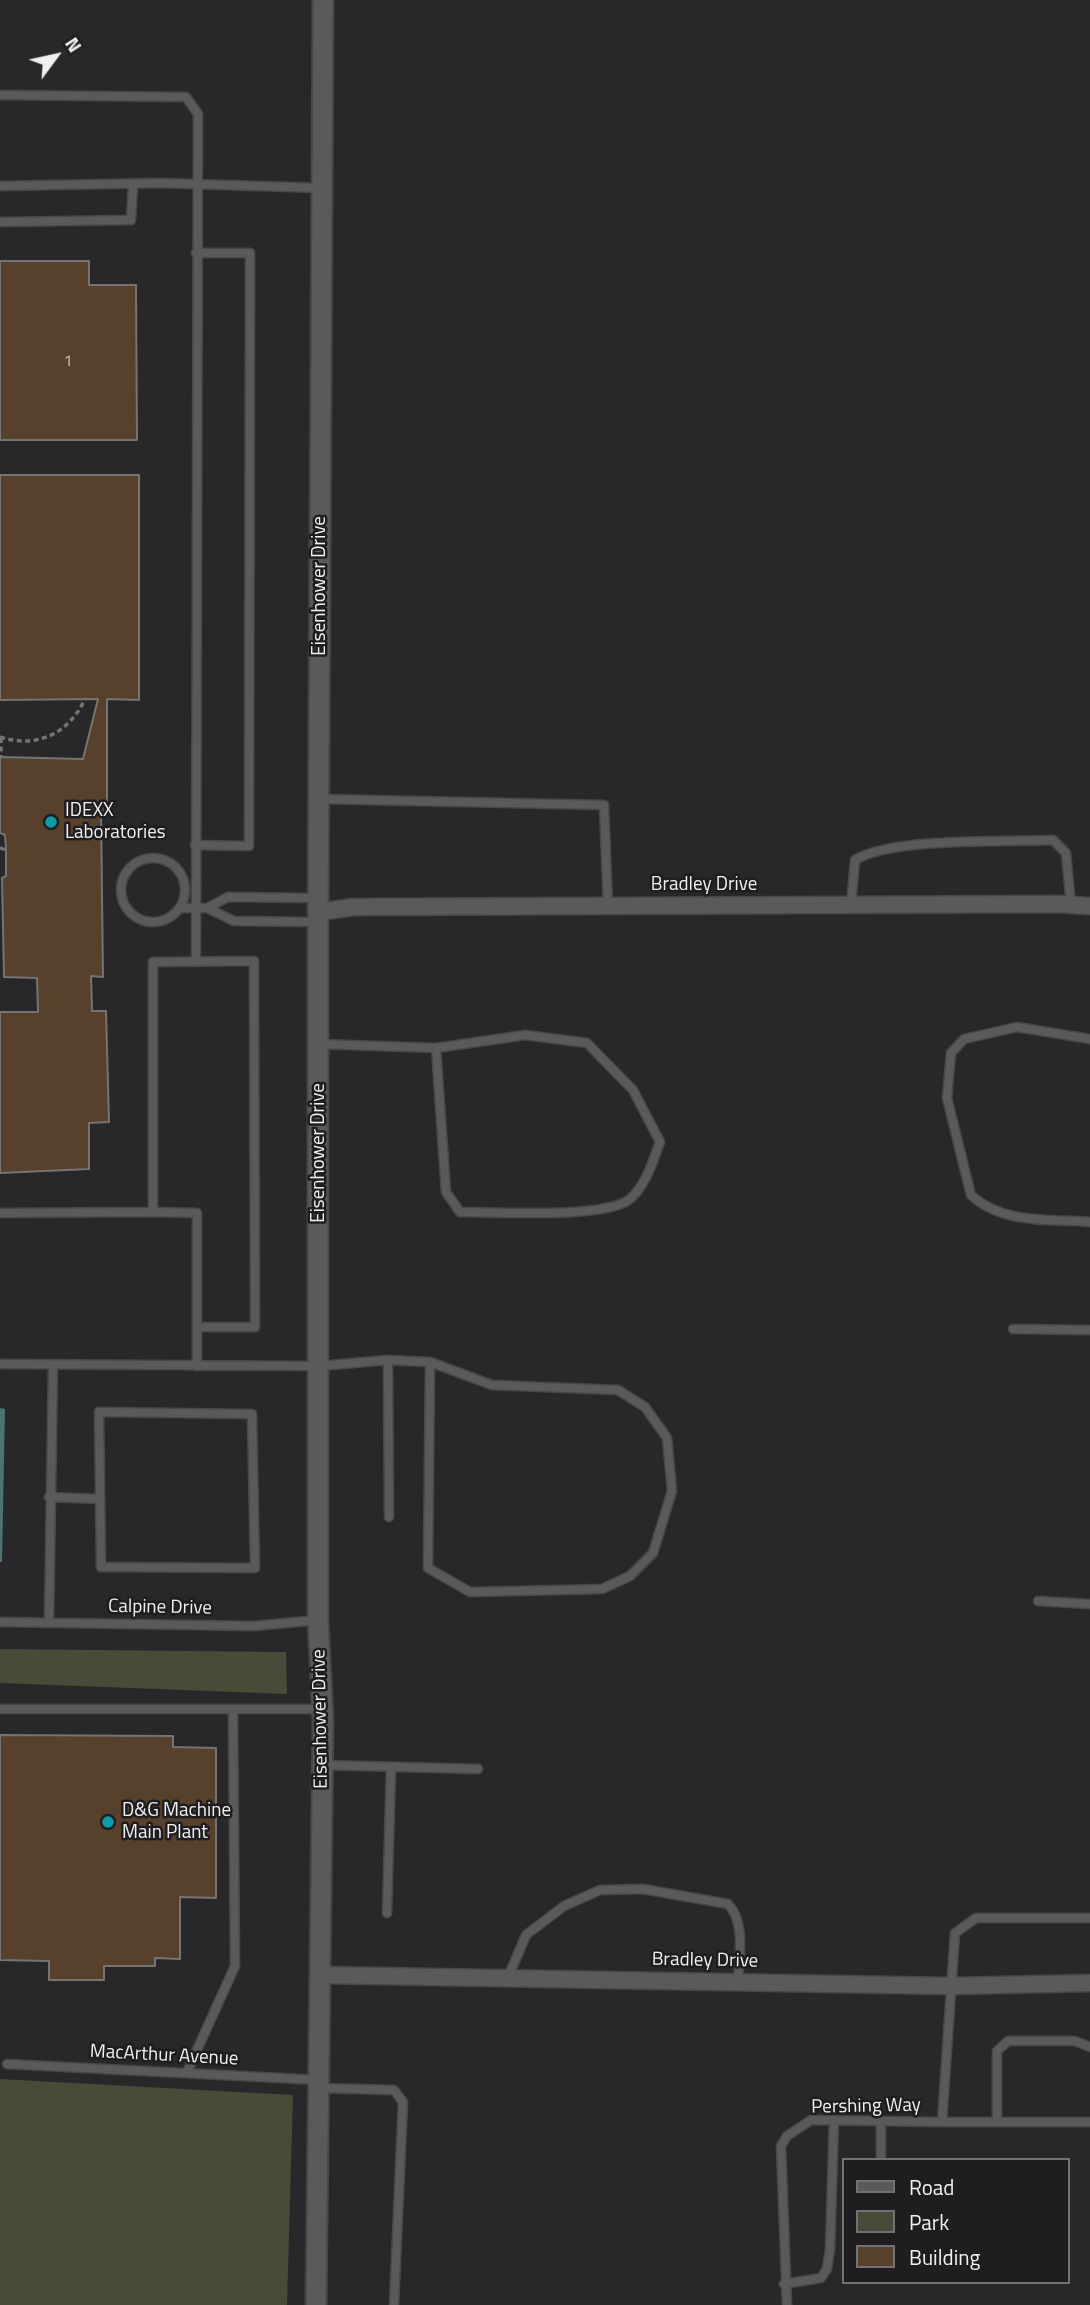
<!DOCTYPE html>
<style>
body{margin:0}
#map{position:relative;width:1090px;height:2305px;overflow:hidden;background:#282729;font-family:"Titillium Web",sans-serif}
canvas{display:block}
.legend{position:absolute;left:842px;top:2158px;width:228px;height:126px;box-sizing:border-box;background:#1f1d1f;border:2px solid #737173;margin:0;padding:9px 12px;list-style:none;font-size:21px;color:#f0eff1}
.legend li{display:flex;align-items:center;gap:14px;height:35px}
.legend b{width:35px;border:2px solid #737173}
.north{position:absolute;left:21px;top:21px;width:70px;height:70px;-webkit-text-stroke:5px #1f1d1f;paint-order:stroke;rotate:57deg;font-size:19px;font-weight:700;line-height:28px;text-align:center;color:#f0eff1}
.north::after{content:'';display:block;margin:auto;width:24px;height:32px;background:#f0eff1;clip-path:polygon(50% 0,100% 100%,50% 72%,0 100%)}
</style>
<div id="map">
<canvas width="1090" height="2305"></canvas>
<ul class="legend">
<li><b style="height:9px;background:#5b595c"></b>Road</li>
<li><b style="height:19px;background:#474b37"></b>Park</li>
<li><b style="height:19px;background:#57412d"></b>Building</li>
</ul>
<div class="north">N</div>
</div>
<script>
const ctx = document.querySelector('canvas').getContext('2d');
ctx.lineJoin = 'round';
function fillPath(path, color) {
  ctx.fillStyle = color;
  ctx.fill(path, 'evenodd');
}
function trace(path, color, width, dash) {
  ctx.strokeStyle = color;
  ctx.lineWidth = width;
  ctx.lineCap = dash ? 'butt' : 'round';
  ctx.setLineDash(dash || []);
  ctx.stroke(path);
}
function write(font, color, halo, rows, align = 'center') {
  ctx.font = font + ' "Titillium Web",sans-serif';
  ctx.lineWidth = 5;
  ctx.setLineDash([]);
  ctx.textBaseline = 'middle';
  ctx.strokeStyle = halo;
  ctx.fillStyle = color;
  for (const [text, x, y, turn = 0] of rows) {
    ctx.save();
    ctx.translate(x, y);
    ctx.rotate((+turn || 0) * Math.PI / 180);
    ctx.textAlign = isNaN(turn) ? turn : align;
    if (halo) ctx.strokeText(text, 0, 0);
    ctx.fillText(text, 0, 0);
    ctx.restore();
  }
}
const green = new Path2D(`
 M0 1649 286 1652 287 1694 0 1683Z
 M0 2079 293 2095 287 2305H0Z`);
const water = new Path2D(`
 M0 1408 5 1409 2 1562H0Z`);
const building = new Path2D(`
 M0 261H89V285H136L137 440H0Z
 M0 475H139V700L107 699V811H101L103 977 91 976 92 1011H106L109 1122 89 1123V1169L0 1173V1012H38L37 978 4 977 2 878 6 876V850L5 835 0 833V757L83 759 98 699 0 700Z
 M0 1735 173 1736V1747L216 1748V1898L180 1897V1959L155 1958V1966H104V1980H49V1961L0 1960Z`);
const path = new Path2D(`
 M0 737C38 749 69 733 85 699
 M1 738V757
 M0 848 6 850`);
const service = new Path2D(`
 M0 95 186 97 198 114 196 959
 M0 186 161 183 322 188
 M0 222 131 220 133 186
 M320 799 604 805 608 907
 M195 845 249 846 250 253H196
 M121 890a32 32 0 1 1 64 0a32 32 0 1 1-64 0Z
 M851 905 855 860C891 837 1007 842 1053 840L1066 853 1071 905
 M180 908H207L228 897 317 898
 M207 908 234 921 316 922
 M1090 1039 1017 1027 964 1039 951 1053 947 1098 971 1195C1002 1224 1049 1219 1090 1222
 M319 1044 436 1048 446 1192 460 1212C494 1212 606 1219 630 1199 646 1185 653 1161 660 1142L633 1090 587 1043 525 1035 436 1048
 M153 1212 197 1213V1366
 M0 1213 153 1212V962L254 961 255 1327H197
 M1013 1329 1090 1330
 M388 1360 389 1517
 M0 1364 319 1366 388 1360 430 1362 492 1385 618 1390 645 1407 667 1438 672 1491 653 1553 630 1576 602 1589 470 1592 428 1568 430 1362
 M99 1412 252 1414 255 1568 101 1567Z
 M49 1497 99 1499
 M1038 1601 1090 1604
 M0 1622 254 1626 318 1620
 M49 1622 53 1365
 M0 1709H323
 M322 1765 478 1769
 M387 1913 391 1767
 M507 1980 526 1935 564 1906 600 1890 643 1889 728 1904C746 1923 739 1958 738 1982
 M7 2064 319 2080
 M187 2072 235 1966 233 1709
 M319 2088 394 2090 403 2102 394 2305
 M942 2122H1090
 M997 2122V2051L1008 2041H1075L1090 2047
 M881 2160V2121
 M784 2284 821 2278 827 2269 830 2249 834 2120
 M787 2305 781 2146 787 2136 811 2120 942 2122 955 1933 976 1918H1090`);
const minor = new Path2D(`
 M319 912 353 907 1058 904 1090 906
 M320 1975 951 1986 1090 1983`);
const tertiary = new Path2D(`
 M316 2305 323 1720 318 1620V922L323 0`);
const markers = [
 [51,822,7,"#0f9aa8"],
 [108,1822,7,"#0f9aa8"]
];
const numberNames = [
 ["1",68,362]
];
const streetNames = [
 ["Eisenhower Drive",320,586,-90],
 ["Bradley Drive",704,885],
 ["Eisenhower Drive",319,1153,-90],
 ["Calpine Drive",160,1608,1],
 ["Eisenhower Drive",321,1719,-91],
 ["Bradley Drive",705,1961,1],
 ["MacArthur Avenue",164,2056,3],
 ["Pershing Way",866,2107,-1]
];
const poiNames = [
 ["IDEXX",65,811],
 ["Laboratories",65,833],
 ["D&G Machine",122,1811],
 ["Main Plant",122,1833]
];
fillPath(green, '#474b37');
fillPath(water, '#4d7474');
fillPath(building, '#57412d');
trace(building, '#767371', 2);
trace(service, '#474648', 11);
trace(minor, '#474648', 19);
trace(tertiary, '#474648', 23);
trace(path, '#757476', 3.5, [5, 3.5]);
trace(service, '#5b595c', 8);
trace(minor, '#5b595c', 16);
trace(tertiary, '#5b595c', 19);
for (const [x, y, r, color] of markers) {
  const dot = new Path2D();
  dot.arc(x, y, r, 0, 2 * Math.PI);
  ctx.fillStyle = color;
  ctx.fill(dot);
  trace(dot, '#1f1d1f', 2.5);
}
write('16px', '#cac4c0', null, numberNames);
write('19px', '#f0eff1', '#1f1d1f', streetNames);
write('19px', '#f0eff1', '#1f1d1f', poiNames, 'left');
</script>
